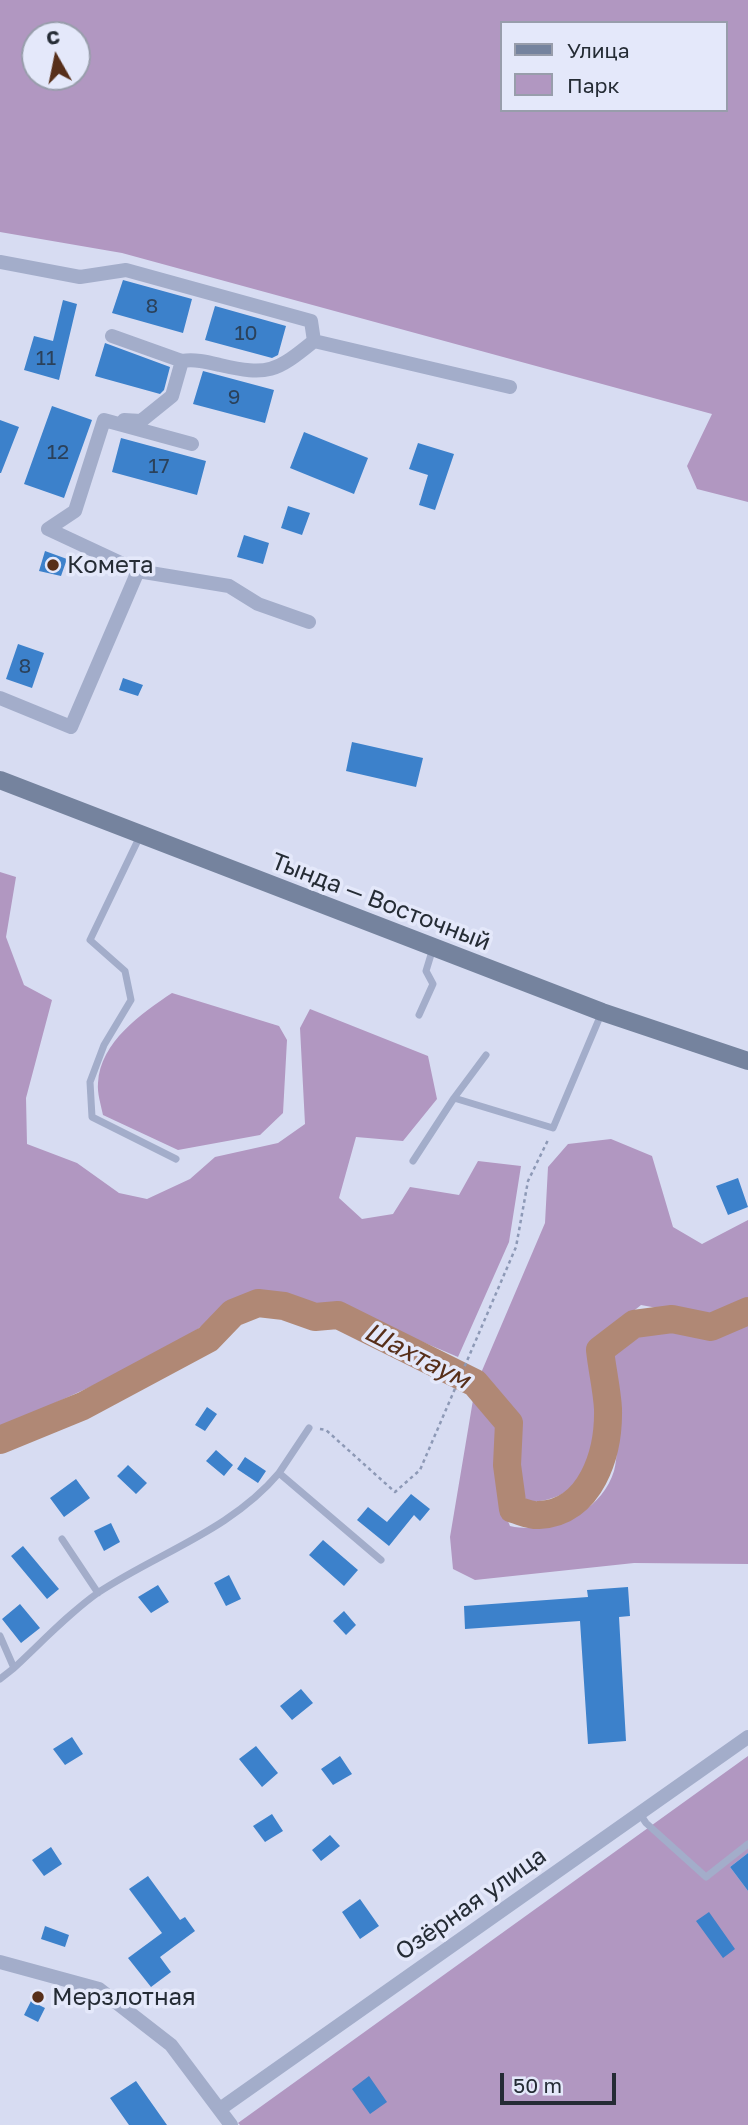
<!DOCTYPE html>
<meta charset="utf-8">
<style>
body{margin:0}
#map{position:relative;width:748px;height:2125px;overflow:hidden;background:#d7dcf2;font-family:"Golos Text",sans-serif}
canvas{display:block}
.legend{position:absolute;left:500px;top:21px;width:228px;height:91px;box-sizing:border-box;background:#e4e8fa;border:2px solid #989dab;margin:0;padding:9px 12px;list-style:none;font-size:21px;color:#252c35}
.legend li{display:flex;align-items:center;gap:14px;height:35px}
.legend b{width:35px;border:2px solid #989dab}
.north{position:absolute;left:21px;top:21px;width:70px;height:70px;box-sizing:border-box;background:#e4e8fa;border:2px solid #989dab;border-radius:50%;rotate:351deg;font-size:19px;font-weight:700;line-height:28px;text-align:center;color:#252c35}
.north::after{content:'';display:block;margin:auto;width:24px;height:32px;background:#572f1a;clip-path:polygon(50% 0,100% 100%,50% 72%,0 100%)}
.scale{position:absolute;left:500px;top:2073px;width:116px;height:32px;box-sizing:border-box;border:4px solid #252c35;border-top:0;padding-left:9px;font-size:21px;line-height:24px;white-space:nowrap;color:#252c35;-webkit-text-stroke:5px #e4e8fa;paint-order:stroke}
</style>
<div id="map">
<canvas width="748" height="2125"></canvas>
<ul class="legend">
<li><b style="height:9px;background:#75839e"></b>Улица</li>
<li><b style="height:19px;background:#b197c1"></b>Парк</li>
</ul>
<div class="north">С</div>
<div class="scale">50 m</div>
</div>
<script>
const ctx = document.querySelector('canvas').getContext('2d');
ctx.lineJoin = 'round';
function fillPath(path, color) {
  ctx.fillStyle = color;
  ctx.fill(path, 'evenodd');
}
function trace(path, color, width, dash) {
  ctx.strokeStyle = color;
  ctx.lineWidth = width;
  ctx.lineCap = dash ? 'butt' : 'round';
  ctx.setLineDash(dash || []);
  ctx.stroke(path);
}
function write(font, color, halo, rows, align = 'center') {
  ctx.font = font + ' "Golos Text",sans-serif';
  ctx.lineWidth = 7;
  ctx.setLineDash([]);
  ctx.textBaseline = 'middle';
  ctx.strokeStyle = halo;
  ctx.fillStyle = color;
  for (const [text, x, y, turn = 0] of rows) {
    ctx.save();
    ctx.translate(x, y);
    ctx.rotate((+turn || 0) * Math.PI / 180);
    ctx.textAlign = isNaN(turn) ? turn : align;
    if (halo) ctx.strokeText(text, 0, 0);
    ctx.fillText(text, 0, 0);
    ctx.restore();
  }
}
const green = new Path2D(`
 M0 0H748V502L697 489 687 466 712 414 122 253 0 232ZM501 23H725V110H501ZM77 35V77H35V35Z
 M0 872 16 877 6 937 24 985 52 1000 26 1098 27 1144 77 1163 119 1193 147 1199 190 1179 215 1157 278 1143 305 1124 300 1028 310 1009 428 1056 437 1099 403 1141 356 1137 339 1198 362 1219 393 1214 410 1187 459 1195 478 1161 521 1166 509 1242 458 1357 338 1306 254 1297 227 1307 182 1341 123 1372 0 1428Z
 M172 993 279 1026 287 1040 283 1113 260 1135 178 1150 103 1115C101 1105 97 1093 98 1083 100 1042 142 1013 172 993Z
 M611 1139 652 1156 673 1227 702 1244 748 1220V1302L701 1316 641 1305C627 1317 604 1327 596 1344 592 1352 595 1367 596 1376 596 1431 601 1501 527 1502L513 1469 516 1418 481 1373 545 1223 548 1167 568 1144Z
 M748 1318V1564L634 1563 475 1580 453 1569 450 1537 474 1394 502 1432 499 1476 502 1507 510 1526C551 1535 601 1513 614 1471 622 1444 612 1391 607 1364L619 1344 643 1330 669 1324 688 1332 712 1333Z
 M748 1756V1853L730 1867 748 1891V2125H240L238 2123Z`);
const river = new Path2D(`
 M0 1440 83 1406 208 1339 233 1313 258 1303 284 1306 315 1317 338 1315 475 1383 509 1423 507 1465 513 1509C521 1511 531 1516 539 1515 591 1513 609 1453 608 1409 607 1390 602 1369 600 1350L634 1324 672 1319 711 1327 748 1311`);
const building = new Path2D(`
 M123 280 192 299 183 333 112 313Z
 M63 300 77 304 59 380 24 370 34 336 53 341Z
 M215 306 286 326 278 355 272 358 205 340Z
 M105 343 170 367 164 390 160 394 95 376Z
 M203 371 274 390 265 423 193 404Z
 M52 406 92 420 64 498 24 484Z
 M0 420 19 427 1 473H0Z
 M304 432 368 458 354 494 290 468Z
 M121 438 206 461 197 495 112 472Z
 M418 443 454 454 435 510 419 505 428 475 409 469Z
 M288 506 310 513 302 535 281 528Z
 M244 535 269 543 263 564 237 557Z
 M45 551 67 559 61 576 39 571Z
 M18 644 44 653 32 688 6 679Z
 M123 678 143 685 138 696 119 690Z
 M352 742 423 758 416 787 346 771Z
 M738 1178 748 1207 728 1215 716 1186Z
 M207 1407 217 1414 205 1431 195 1425Z
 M216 1450 233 1465 224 1476 206 1461Z
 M245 1457 266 1471 258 1483 237 1469Z
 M128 1465 147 1483 136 1494 117 1476Z
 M76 1479 90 1498 64 1517 50 1498Z
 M411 1494 430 1509 420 1521 414 1515 389 1546 357 1520 368 1507 387 1522Z
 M111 1523 120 1542 104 1551 94 1531Z
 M323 1540 358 1570 344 1586 309 1555Z
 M23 1546 59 1589 47 1599 11 1556Z
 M229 1575 241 1599 226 1606 214 1583Z
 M158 1585 169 1602 151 1613 138 1597Z
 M628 1587 630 1616 619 1617 626 1741 588 1744 580 1621 465 1629 464 1606 588 1597 587 1590Z
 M20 1604 40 1628 21 1643 2 1619Z
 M344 1611 356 1625 346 1635 333 1621Z
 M301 1689 313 1703 292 1720 280 1706Z
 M72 1737 83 1754 65 1765 53 1749Z
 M256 1746 278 1773 262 1787 239 1759Z
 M340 1756 352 1774 333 1785 321 1769Z
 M272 1814 283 1831 265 1842 253 1826Z
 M330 1835 340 1846 321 1861 312 1850Z
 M51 1847 62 1864 44 1876 32 1860Z
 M748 1853V1891L730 1867Z
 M148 1876 180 1920 185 1917 195 1931 160 1957 171 1972 151 1987 128 1958 162 1933 129 1889Z
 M360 1899 379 1926 360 1939 342 1912Z
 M709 1912 735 1949 723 1958 696 1921Z
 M45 1926 69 1935 65 1947 41 1939Z
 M31 2001 45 2008 38 2022 24 2015Z
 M369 2076 387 2102 370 2114 352 2089Z
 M136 2081 167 2125H129L110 2098Z`);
const path = new Path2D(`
 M320 1429 326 1430 395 1492 420 1470 516 1247 528 1181 549 1138`);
const lane = new Path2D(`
 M140 836 90 940 125 971 131 1000 104 1045 90 1082 92 1117 176 1159
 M419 1015 433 984 426 971 433 948
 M486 1055 454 1098 553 1128 602 1012
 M413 1161 454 1098
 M279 1473 309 1428
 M62 1539 98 1593
 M0 1636 14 1668 0 1679
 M14 1668C41 1643 69 1613 99 1592 160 1552 231 1530 279 1473L381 1560
 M640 1814 646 1823 706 1877 748 1844`);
const street = new Path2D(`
 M0 262 80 277 126 270 311 321 314 341 510 387
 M112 336 182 361
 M124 420 141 421 172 396 182 361C195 359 207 362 220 365 268 376 276 372 314 341
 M138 571 229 586 258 604 309 622
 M0 698 71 727 138 571 48 529 75 511 104 420 192 444
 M0 1962 99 1989 171 2045 231 2125
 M220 2109 748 1737`);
const secondary = new Path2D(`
 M0 780 602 1012 748 1061`);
const markers = [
 [53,565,7,"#572f1a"],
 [38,1997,7,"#572f1a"]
];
const numberNames = [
 ["8",152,306],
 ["10",246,333],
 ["11",46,358],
 ["9",234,397],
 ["12",58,452],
 ["17",159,466],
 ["8",25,666]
];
const poiNames = [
 ["Комета",67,565],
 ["Мерзлотная",52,1997]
];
const streetNames = [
 ["Тында — Восточный",381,902,21],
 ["Озёрная улица",471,1904,-35]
];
const waterNames = [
 ["Шахтаум",417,1356,27]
];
fillPath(green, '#b197c1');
trace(river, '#b08875', 28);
fillPath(building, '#3c81cb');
trace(path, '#8d99b6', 2.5, [3.5, 3.5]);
trace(lane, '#a3adca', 7);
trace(street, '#a3adca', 14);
trace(secondary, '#75839e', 18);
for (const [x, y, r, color] of markers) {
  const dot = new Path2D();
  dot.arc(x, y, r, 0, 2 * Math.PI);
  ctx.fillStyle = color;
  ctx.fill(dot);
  trace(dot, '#e4e8fa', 2.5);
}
write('21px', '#2b415a', null, numberNames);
write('24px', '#252c35', '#e4e8fa', poiNames, 'left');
write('24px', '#252c35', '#e4e8fa', streetNames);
write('italic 26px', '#572f1a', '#e4e8fa', waterNames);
</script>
